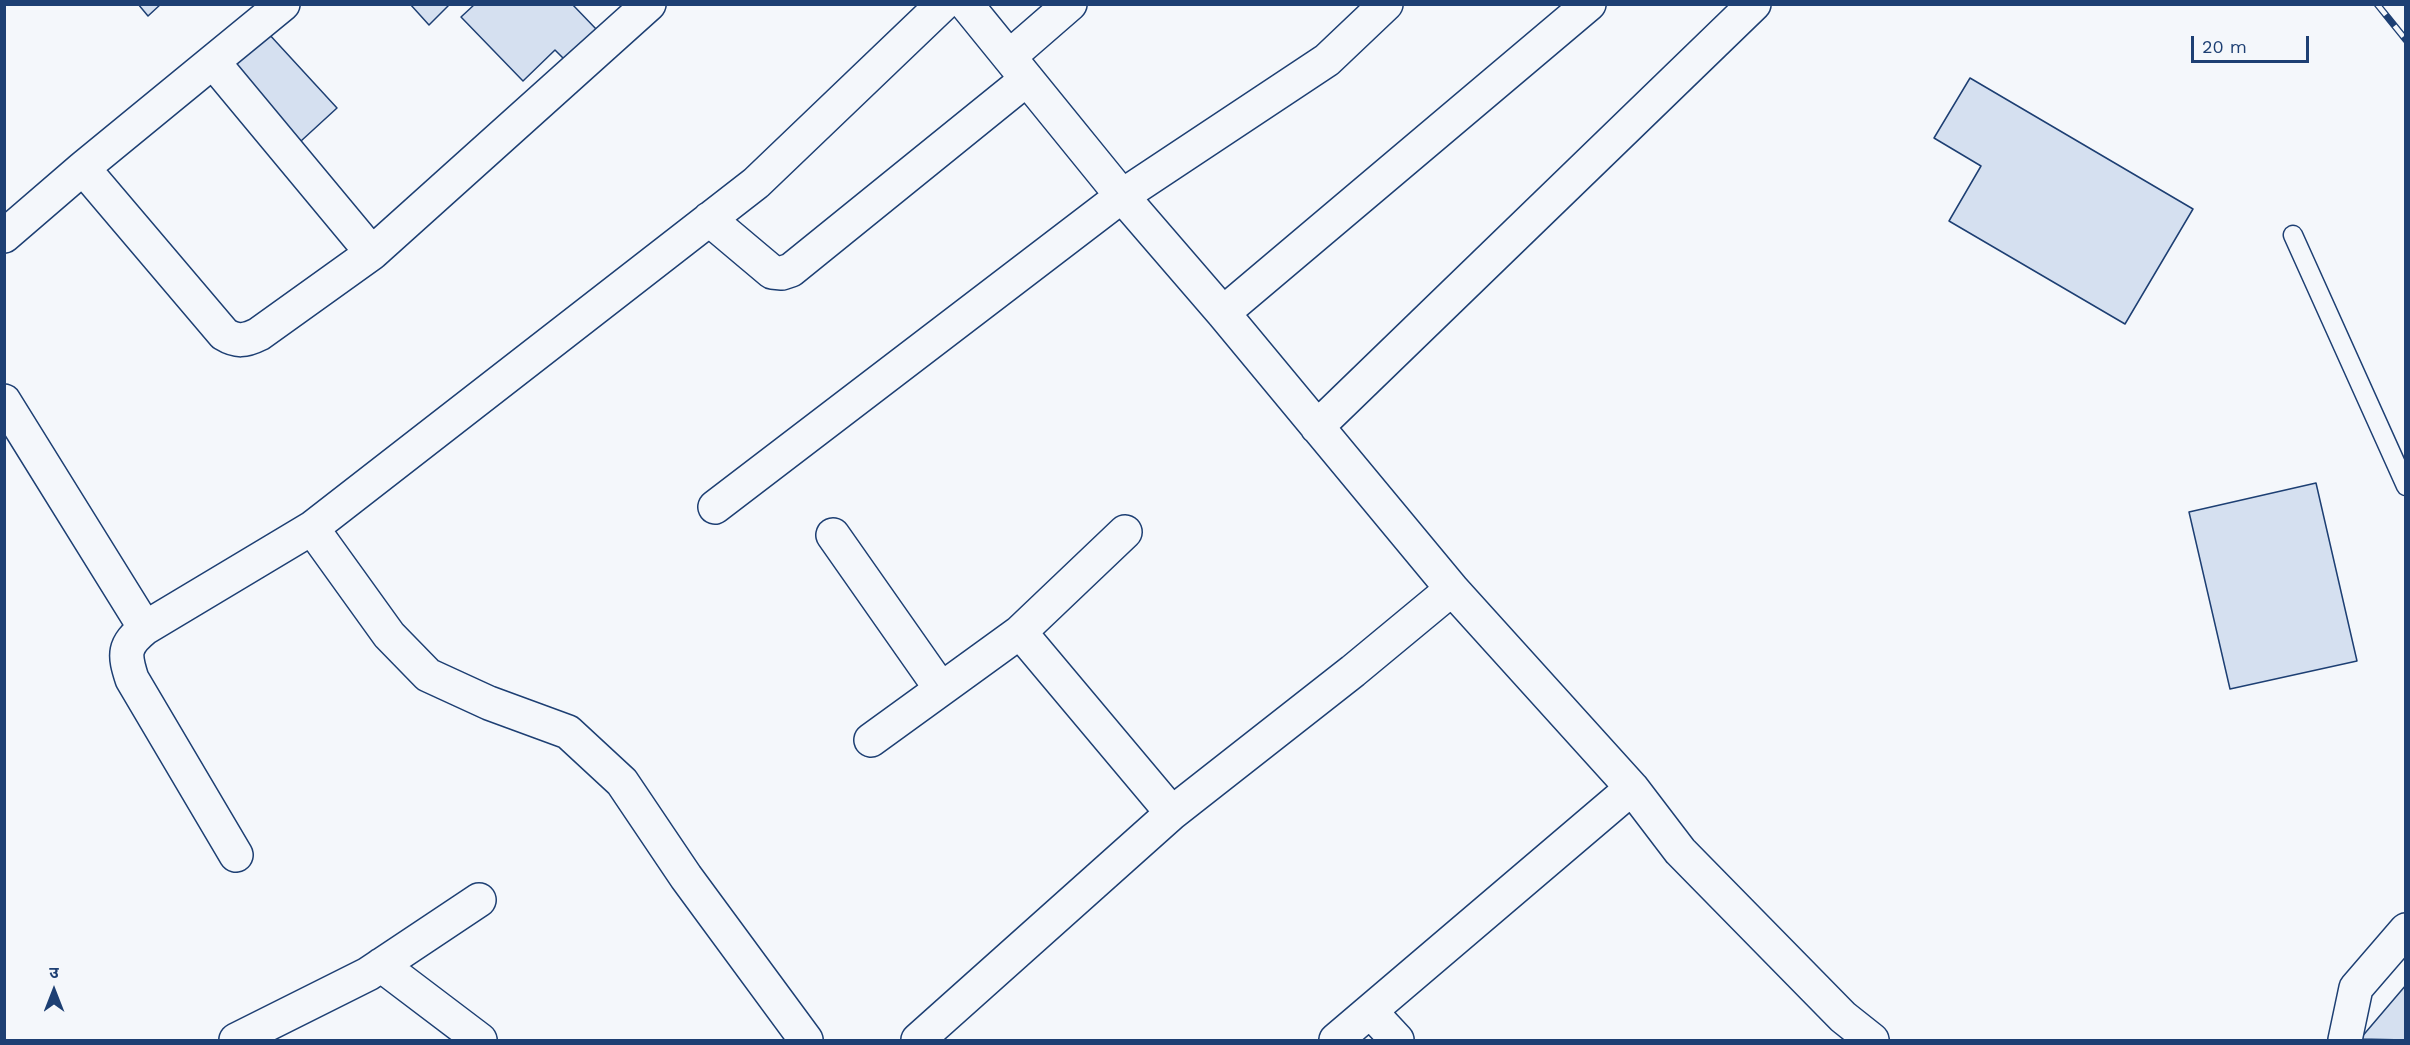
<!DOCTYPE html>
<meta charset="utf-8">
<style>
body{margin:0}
#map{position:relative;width:2410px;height:1045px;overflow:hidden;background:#f4f7fb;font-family:"Work Sans","Noto Sans Devanagari",sans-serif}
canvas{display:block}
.frame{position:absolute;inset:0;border:6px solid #1d3f73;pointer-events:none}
.north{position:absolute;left:24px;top:961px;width:60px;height:60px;-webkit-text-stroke:4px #f4f7fb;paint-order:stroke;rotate:0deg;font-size:16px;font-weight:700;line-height:24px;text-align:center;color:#1d3f73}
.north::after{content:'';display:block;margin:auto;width:21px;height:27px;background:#1d3f73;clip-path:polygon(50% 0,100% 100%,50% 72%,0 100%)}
.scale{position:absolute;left:2191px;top:36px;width:118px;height:27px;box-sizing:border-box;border:3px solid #1d3f73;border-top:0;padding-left:8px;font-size:18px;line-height:21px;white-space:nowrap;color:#1d3f73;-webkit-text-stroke:4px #f4f7fb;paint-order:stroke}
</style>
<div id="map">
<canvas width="2410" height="1045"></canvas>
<div class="frame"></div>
<div class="north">उ</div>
<div class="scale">20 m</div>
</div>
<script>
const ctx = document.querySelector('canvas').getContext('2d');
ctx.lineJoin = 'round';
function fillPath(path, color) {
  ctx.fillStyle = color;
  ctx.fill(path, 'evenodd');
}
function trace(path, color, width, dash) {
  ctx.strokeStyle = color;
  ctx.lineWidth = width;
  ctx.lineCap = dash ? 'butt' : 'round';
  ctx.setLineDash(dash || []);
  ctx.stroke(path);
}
const building = new Path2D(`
 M138 4H161L148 16Z
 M410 4H450L429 25Z
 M475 4H572L597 30 565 60 555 50 523 81 461 17Z
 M268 33 337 108 301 141 232 66Z
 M1970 78 2193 209 2125 324 1949 221 1981 166 1934 138Z
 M2316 483 2357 661 2230 689 2189 512Z
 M2406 985V1040L2360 1039Z`);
const lane = new Path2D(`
 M2293 235 2406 486`);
const street = new Path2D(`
 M966 4 1122 196 1223 313 1452 589
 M1009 57 1070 4
 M214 63 372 253 649 4
 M83 168 224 334C237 342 245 341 259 334L372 253
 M709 219 772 272 782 273 791 270 1027 79
 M4 236 83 168 283 4
 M1223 313 1589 4
 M4 401 145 628
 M1317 427 1754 4
 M715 507 1122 196 1327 60 1386 4
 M312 528 756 183 943 4
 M833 535 941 689
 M1020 632 1172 813
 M871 740 1020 632 1125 532
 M236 855 132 679C124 654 123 646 145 628L312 528 389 635 428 675 489 703 568 732 622 782 686 877 806 1040
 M381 965 480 1040
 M1370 1011 1397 1040
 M236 1040 368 974 479 900
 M918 1040 1172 813 1353 671 1452 589 1632 788 1680 851 1843 1017 1872 1040
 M1336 1040 1632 788
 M2345 1040 2356 988 2406 930`);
const rail = new Path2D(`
 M2377 4 2406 40`);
fillPath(building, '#d5e0f0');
trace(building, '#1d3f73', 1.5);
trace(lane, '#1d3f73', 21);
trace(street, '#1d3f73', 36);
trace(lane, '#f4f7fb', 18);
trace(street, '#f4f7fb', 33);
trace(rail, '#1d3f73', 7);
trace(rail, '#f4f7fb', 4.5, [14]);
</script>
